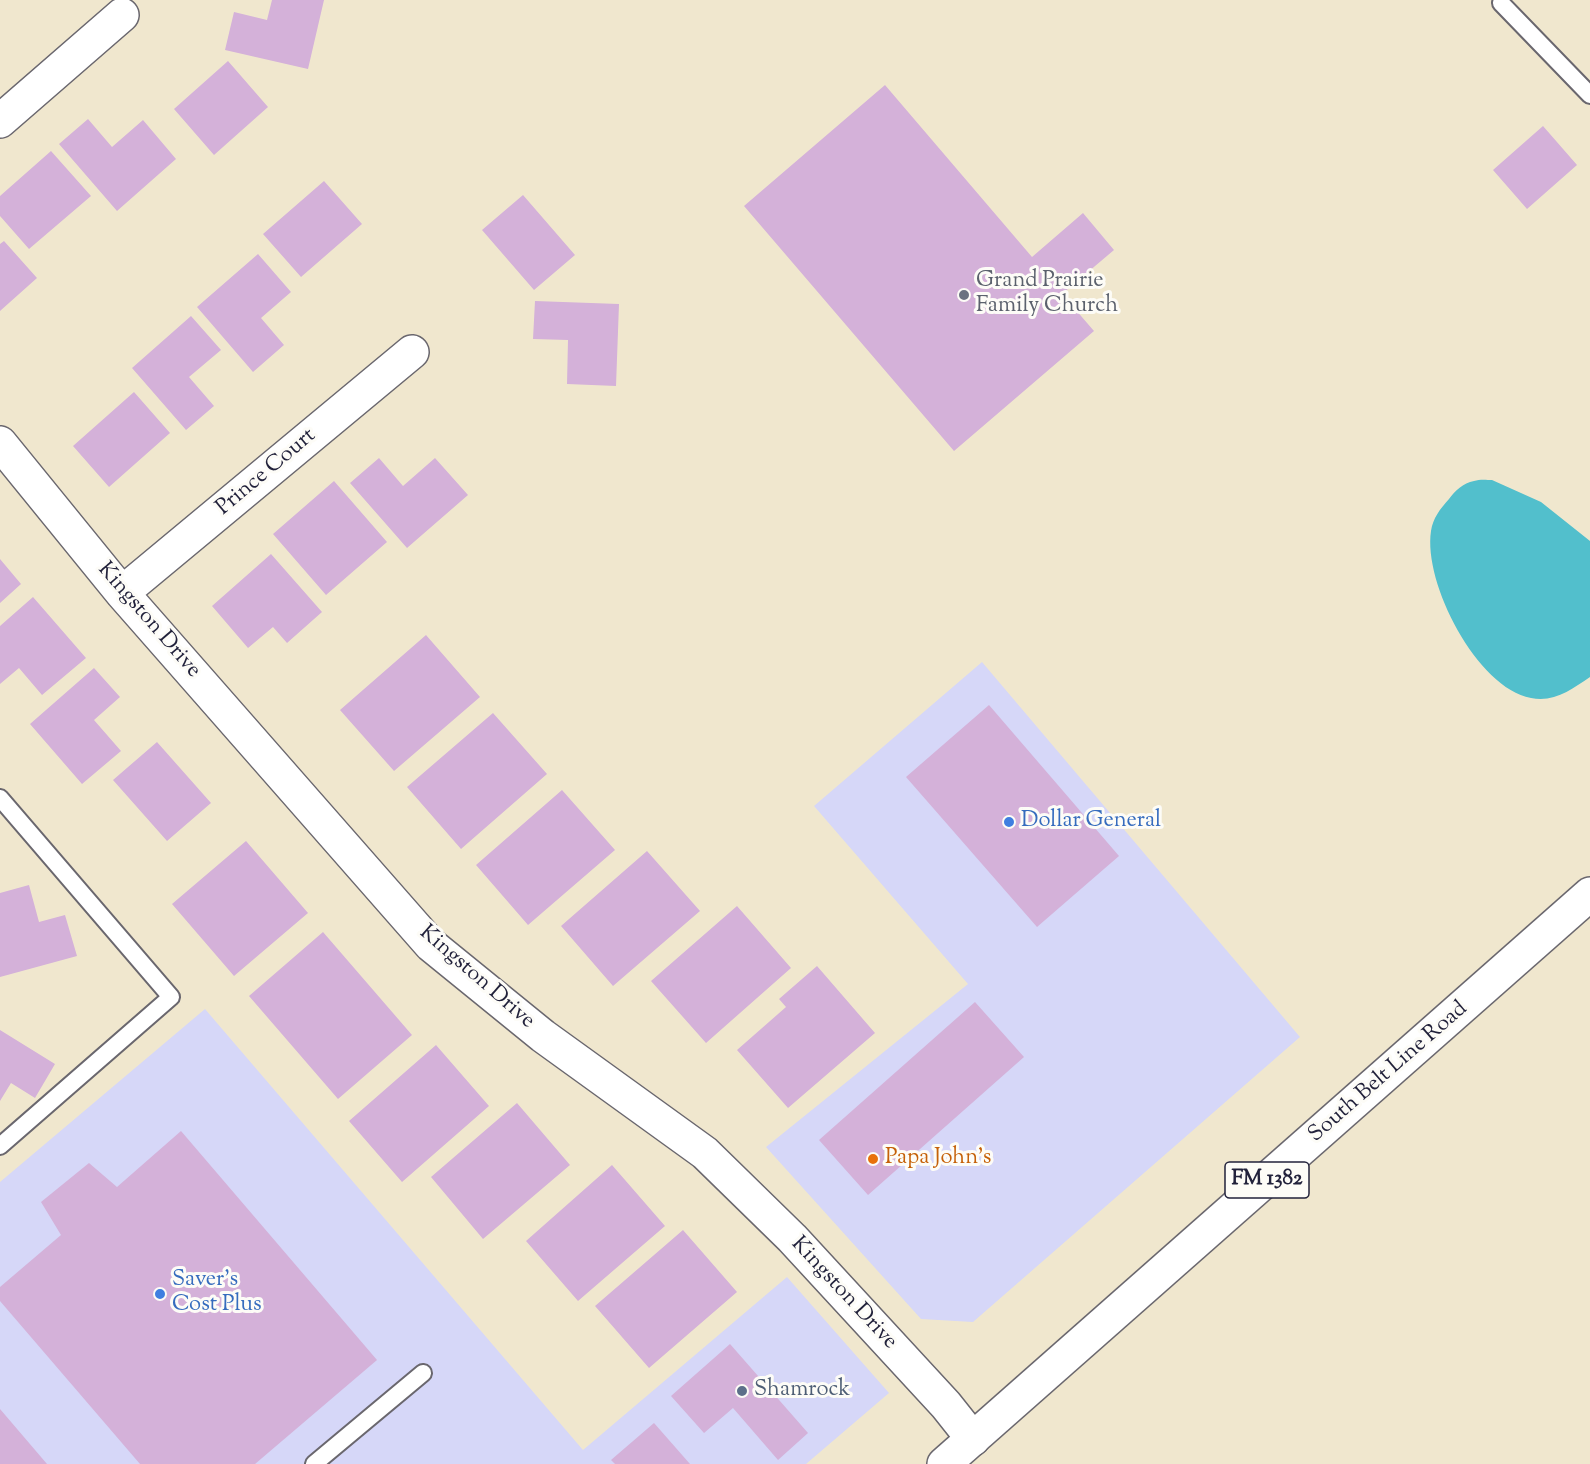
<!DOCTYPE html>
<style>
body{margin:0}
canvas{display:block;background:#f0e7ce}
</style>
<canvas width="1590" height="1464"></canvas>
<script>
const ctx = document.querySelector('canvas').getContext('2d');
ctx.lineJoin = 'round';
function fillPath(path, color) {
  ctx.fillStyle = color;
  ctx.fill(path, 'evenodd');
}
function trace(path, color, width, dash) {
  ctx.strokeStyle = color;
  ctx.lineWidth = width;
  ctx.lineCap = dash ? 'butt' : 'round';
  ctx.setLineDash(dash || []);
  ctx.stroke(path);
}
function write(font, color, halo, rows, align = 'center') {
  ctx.font = font + ' "Sorts Mill Goudy",serif';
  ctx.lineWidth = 6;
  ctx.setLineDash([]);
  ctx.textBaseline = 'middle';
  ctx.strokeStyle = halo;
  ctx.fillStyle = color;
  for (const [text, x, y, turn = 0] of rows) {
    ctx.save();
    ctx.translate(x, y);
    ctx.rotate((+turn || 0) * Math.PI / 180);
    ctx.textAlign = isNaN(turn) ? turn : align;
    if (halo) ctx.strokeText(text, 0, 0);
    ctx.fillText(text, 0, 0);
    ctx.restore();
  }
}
const built = new Path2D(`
 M982 662 1300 1037 973 1322 921 1319 766 1147 968 984 814 806Z
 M205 1009 583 1450 787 1277 889 1393 806 1464H0V1182Z`);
const water = new Path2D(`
 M1492 480 1541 502 1590 541V677C1572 689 1554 703 1531 698 1477 688 1423 583 1431 531 1433 518 1440 509 1449 499 1455 491 1463 483 1474 481 1480 479 1487 480 1492 480Z`);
const building = new Path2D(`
 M272 0H324L308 69 225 50 234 12 267 20Z
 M228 61 268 107 214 155 174 109Z
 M885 85 1032 257 1083 213 1114 250 1062 294 1094 331 954 451 744 206Z
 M88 119 112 147 143 120 176 159 117 211 59 144Z
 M1543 126 1577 165 1527 209 1493 170Z
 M51 151 91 196 29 249 0 216V196Z
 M324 181 362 224 301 277 263 234Z
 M523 195 575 255 534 290 482 230Z
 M4 241 37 278 0 311V244Z
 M258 254 291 292 261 318 284 345 253 372 197 307Z
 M535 301 619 304 616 386 567 384 568 340 533 339Z
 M191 316 221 350 189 377 214 406 186 430 132 368Z
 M134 392 170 433 109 487 73 446Z
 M379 458 403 486 435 458 468 495 407 548 350 483Z
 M334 481 387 542 326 595 273 534Z
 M271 554 322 612 287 643 273 627 248 648 212 606Z
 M0 559 21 584 0 603Z
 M33 597 86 658 42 695 19 668 0 684V626Z
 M426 635 480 697 394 771 340 710Z
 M94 668 120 697 94 720 121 751 82 784 30 724Z
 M989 705 1119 856 1037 927 906 777Z
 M493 713 547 774 461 849 407 787Z
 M157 742 211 803 167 841 113 780Z
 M562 790 615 850 528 925 476 865Z
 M246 841 308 913 234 976 172 904Z
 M647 851 700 911 613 986 561 926Z
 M29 885 39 922 65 915 77 956 0 977V893Z
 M737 906 791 968 706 1043 651 981Z
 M323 932 412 1035 338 1099 249 996Z
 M817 966 875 1033 788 1108 737 1050 786 1007 779 999Z
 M975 1002 1024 1057 868 1195 819 1140Z
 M0 1030 55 1064 35 1098 11 1083 0 1101Z
 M436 1045 489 1106 402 1182 349 1121Z
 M517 1103 570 1165 483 1239 431 1177Z
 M181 1131 377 1360 255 1464H140L0 1301V1287L61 1235 41 1202 89 1163 117 1187Z
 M612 1165 665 1226 578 1301 526 1241Z
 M683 1230 737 1292 649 1368 595 1306Z
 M730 1344 808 1433 778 1460 733 1408 704 1433 671 1396Z
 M0 1409 47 1464H0Z
 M654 1423 690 1464H615L611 1460Z`);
const service = new Path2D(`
 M1501 3 1590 95
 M0 798 171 997 0 1146
 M314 1464 423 1373`);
const minor = new Path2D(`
 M0 121 122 15
 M0 443 122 593 431 945 543 1036 705 1153 792 1238 946 1405 973 1439
 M122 593 412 352`);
const primary = new Path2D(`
 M944 1464 1590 894`);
const markers = [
 [964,295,6,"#6b7280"],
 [1009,822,6,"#3f7fe0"],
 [873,1159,6,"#e8710a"],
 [160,1294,6,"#3f7fe0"],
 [742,1391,6,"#5c6f8a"]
];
const shields = [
 [1267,1180,84]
];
const shieldNames = [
 ["FM 1382",1267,1180]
];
const worshipNames = [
 ["Grand Prairie",976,282],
 ["Family Church",976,307]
];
const streetNames = [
 ["Prince Court",267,473,-40],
 ["Kingston Drive",148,621,49],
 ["Kingston Drive",476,978,41],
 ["South Belt Line Road",1389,1073,-41],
 ["Kingston Drive",843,1294,47]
];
const shopNames = [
 ["Dollar General",1021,822],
 ["Saver's",172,1281],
 ["Cost Plus",172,1306]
];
const foodNames = [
 ["Papa John's",885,1159]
];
const serviceNames = [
 ["Shamrock",754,1391]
];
fillPath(built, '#d6d7f8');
fillPath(water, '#52bfcc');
fillPath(building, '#d4b1d9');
trace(service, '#6a676e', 20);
trace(minor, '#6a676e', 36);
trace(primary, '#6a676e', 36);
trace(service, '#fff', 16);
trace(minor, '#fff', 33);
trace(primary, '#fff', 33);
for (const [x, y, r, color] of markers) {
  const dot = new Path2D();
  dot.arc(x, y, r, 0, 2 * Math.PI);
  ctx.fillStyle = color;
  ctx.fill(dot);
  trace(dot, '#fdfcf7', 2);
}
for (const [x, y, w] of shields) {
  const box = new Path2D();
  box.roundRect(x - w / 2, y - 18, w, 36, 4.5);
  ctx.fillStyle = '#fdfcf7';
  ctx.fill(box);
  trace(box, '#22223b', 1.5);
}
write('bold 21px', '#22223b', null, shieldNames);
write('22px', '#5b616d', '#fdfcf7', worshipNames, 'left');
write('22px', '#22223b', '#fdfcf7', streetNames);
write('22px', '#366cbe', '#fdfcf7', shopNames, 'left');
write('22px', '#c56008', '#fdfcf7', foodNames, 'left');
write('22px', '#4e5e75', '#fdfcf7', serviceNames, 'left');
</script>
